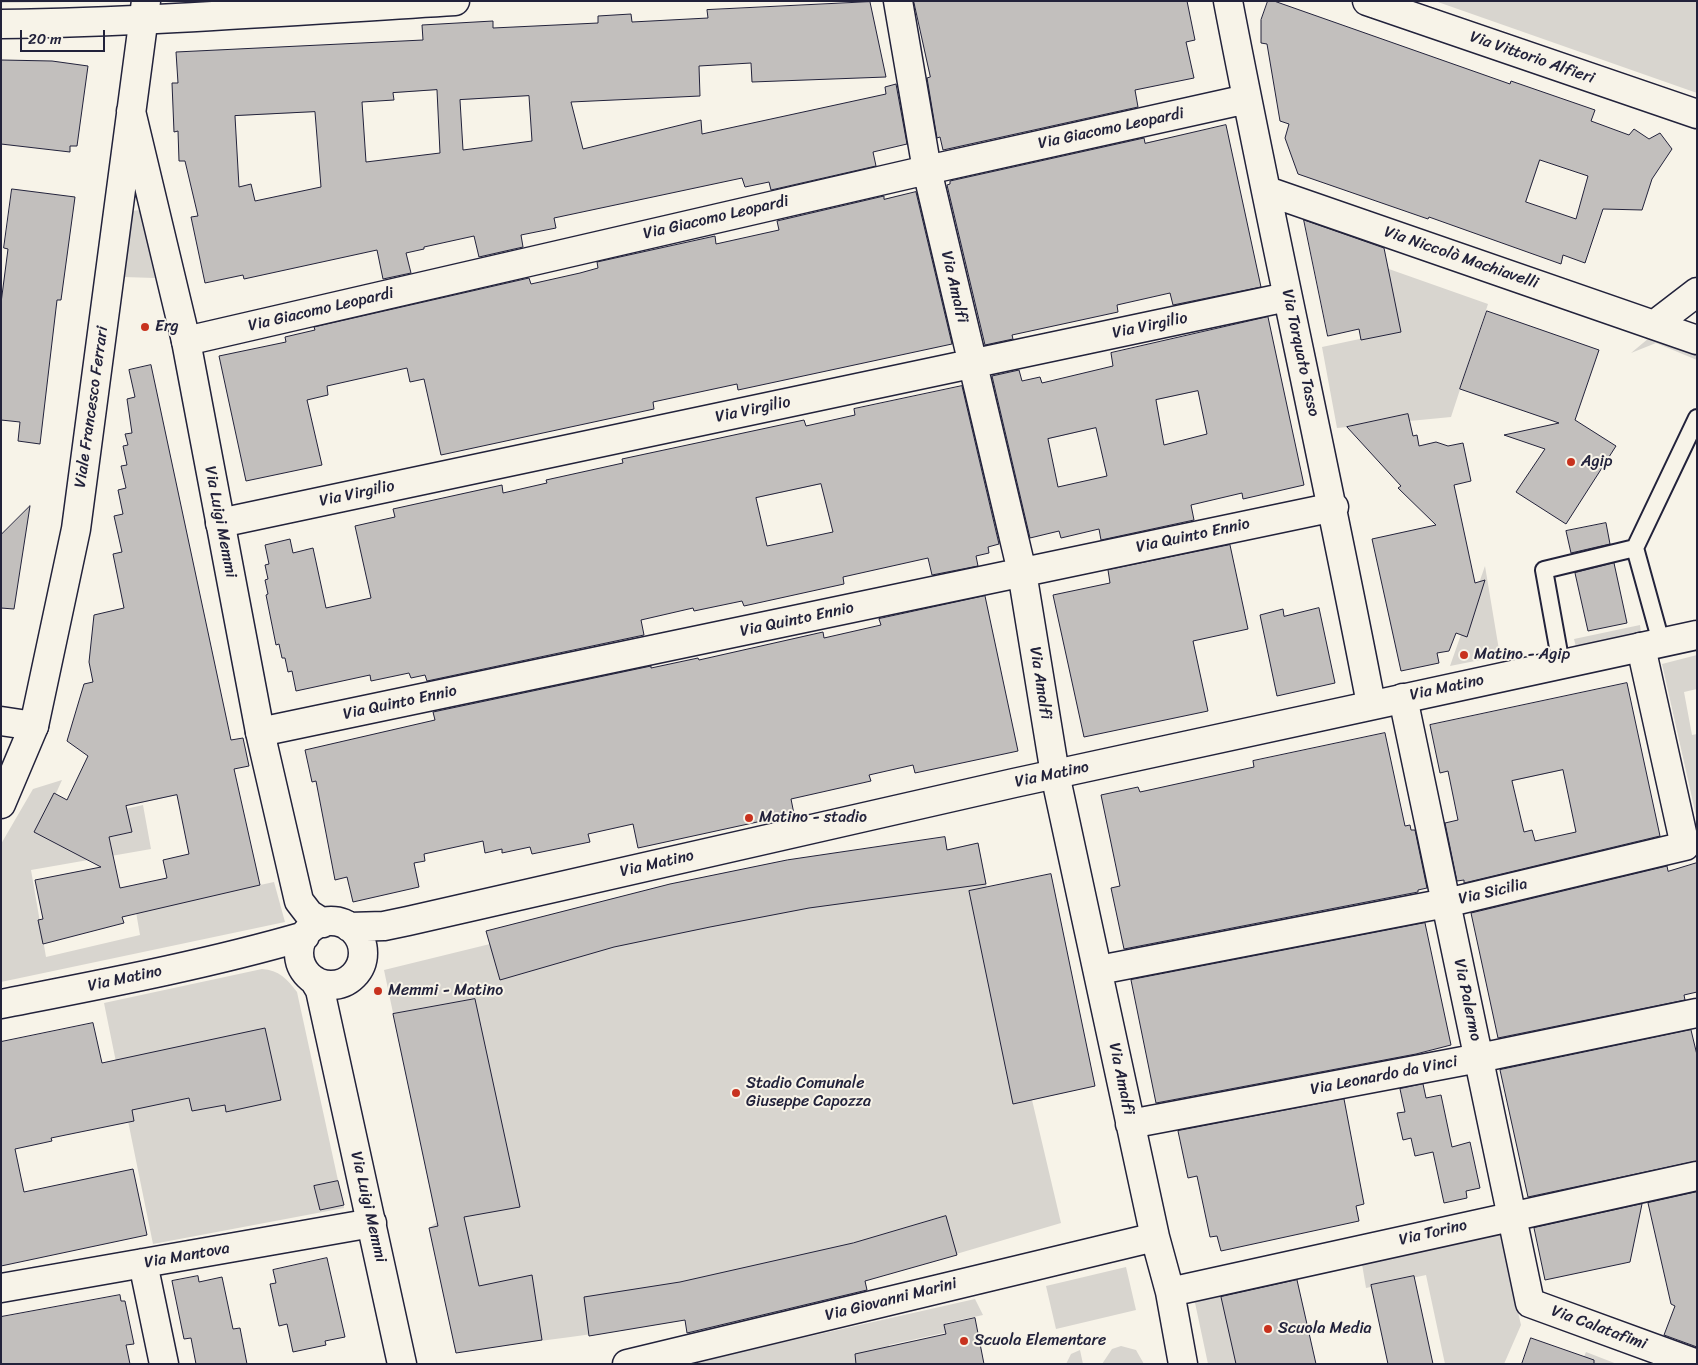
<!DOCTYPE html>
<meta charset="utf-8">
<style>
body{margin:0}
#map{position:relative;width:1698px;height:1365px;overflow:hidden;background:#f7f3e8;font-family:Sriracha,sans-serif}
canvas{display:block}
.frame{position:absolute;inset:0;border:2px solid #22223b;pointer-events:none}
.scale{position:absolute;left:20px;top:30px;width:85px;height:22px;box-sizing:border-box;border:2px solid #22223b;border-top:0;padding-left:6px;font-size:15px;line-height:18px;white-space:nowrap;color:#22223b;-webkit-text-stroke:4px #f7f3e8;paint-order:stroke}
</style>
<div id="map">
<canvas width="1698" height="1365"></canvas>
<div class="frame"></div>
<div class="scale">20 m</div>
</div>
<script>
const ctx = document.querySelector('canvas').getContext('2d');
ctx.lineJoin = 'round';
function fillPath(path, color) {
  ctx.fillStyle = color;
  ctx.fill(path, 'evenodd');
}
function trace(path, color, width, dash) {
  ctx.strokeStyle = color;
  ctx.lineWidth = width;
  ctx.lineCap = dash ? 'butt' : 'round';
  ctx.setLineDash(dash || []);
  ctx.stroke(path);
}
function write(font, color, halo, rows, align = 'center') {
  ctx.font = font + ' Sriracha,sans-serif';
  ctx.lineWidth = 4;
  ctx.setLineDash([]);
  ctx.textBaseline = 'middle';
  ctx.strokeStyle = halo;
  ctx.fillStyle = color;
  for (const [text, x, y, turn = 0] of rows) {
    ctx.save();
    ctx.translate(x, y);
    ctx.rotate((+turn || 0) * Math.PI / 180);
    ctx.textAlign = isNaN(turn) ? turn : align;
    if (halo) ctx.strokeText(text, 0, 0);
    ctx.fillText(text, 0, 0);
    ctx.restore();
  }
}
const green = new Path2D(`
 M1 1H126L1 3Z
 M1435 1H1697V93Z
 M140 210 155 278 124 277 132 211Z
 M1386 268 1488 304 1451 417 1337 428 1322 347 1397 331Z
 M1655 333 1697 349V360L1656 343 1631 353Z
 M1485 566 1500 656 1450 666Z
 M1640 625 1641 633 1576 647 1574 639Z
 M1697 655V689L1684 692 1692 735 1697 734V820L1662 664Z
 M62 780 40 829 71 846 128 833 125 809 143 805 151 849 31 870 46 957 140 935 136 912 274 882 285 922 1 982V844L33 789Z
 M945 837 947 849 978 843 987 887 1051 874 1095 1086 1032 1100 1061 1223 865 1281 869 1296 688 1336 685 1320C609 1333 532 1341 456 1353L429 1228 437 1222 384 970 490 944 486 931 670 884 787 860Z
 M262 969C279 970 287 979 297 992L344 1208 153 1244 104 1003Z
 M1500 1234 1521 1325 1504 1364H1445L1426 1275 1366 1288 1362 1264Z
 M1126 1267 1136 1310 1056 1329 1046 1286Z
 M1223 1292 1238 1364H1208L1194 1298Z
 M975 1299 983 1315 946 1323 948 1332 889 1345 893 1364H687Z
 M1121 1346 1136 1350 1144 1364H1102L1112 1349Z
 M1080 1350 1083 1364H1066L1071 1354Z
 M1586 1352 1617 1364H1581Z`);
const building = new Path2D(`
 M914 1H1187L1195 40 1186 42 1194 78 1135 90 1138 107 943 150 940 137 937 138 927 78 930 77Z
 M1268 1H1274L1510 84 1511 81 1595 110 1591 121 1629 135 1634 129 1649 139 1660 133 1672 149 1652 179 1642 210 1603 209 1585 263 1563 255 1561 264 1429 217 1428 219 1298 174 1285 138 1289 124 1280 121 1267 44 1261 43V20ZM1540 160 1588 176 1576 219 1526 202Z
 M870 2 886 77 752 82 751 63 699 66 700 96 571 102 583 149 701 120 702 134 886 94 885 87 896 84 907 144 873 152 876 166 771 190 769 182 745 187 742 178 554 218 556 228 521 235 523 247 479 257 474 236 424 247V249L406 253 411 273 383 279 377 250 244 279 243 275 205 283 191 217 198 216 185 161H179L178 131 174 132 172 83H178L176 52 423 40 422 25 493 21V28L598 23V16L631 14 632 22 708 18 707 10ZM437 90 440 153 366 162 362 102 394 100 393 93ZM529 96 532 141 463 150 460 100ZM315 112 321 187 255 201 251 184 239 187 235 116Z
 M1 60 52 61 88 66 77 146H70V152L1 144Z
 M1226 125 1261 287 1173 305 1170 293 1117 305 1118 312 1012 335 1013 339 985 345 947 185 950 184V181L1144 138 1145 143Z
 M12 189 75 197 61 300H57L40 444 18 441 20 422 1 420V303L8 249 4 248Z
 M916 192 952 344 738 390 737 384 653 402 654 409 441 455 424 379 410 382 407 368 327 386 328 395 307 400 322 465 246 481 219 356 286 342 285 337 315 330 314 327 529 278 531 284 580 273 598 268 597 262 715 236 716 244 779 230 777 221 884 196V199Z
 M1304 220 1384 248 1401 332 1361 340 1359 329 1328 336Z
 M1487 311 1599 350 1575 420 1616 446 1566 524 1516 492 1545 449 1504 435 1559 423 1460 389Z
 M1268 317 1304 485 1243 499 1242 493 1191 505 1194 520 1101 540 1099 529 1061 538 1059 531 1030 538 992 376 1019 370 1022 381 1040 377 1042 383 1113 366 1111 353ZM1198 391 1207 434 1164 445 1156 400ZM1096 428 1107 476 1058 487 1048 439Z
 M151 365 231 740 243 738 249 766 234 769 260 885 122 917 124 923 43 944 38 920 43 919 35 880 101 867 34 832 54 793 67 800 88 756 67 741 84 684 93 682 89 662 94 615 124 608 113 554 122 552 114 516 123 514 118 490 126 488 121 466 127 465 123 446 128 445 125 434 132 433 127 399 135 397 129 370ZM177 795 189 854 163 860 167 878 120 888 109 837 132 832 126 806Z
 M962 386 999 544 988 547 989 553 976 556 978 566 932 575 928 558 843 577 844 584 744 606 742 601 694 611 693 608 641 620 644 635 427 681 425 675 411 678 409 673 371 681 370 675 296 691 292 671 288 672 285 658H282L279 644 276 645 266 595 268 594 265 580 268 579 265 565 269 564 265 545 290 539 293 553 313 548 326 608 371 598 355 526 395 517 393 509 502 485 503 493 547 483 546 480 623 463 622 459 804 420 806 426 855 415 854 409ZM821 484 833 532 767 546 756 498Z
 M1408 414 1413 436 1417 435 1419 446 1436 442 1448 446 1463 443 1471 481 1454 485 1475 583 1485 580 1467 637 1456 633 1449 651 1437 653 1439 663 1401 671 1372 539 1436 525 1398 488 1401 486 1347 427Z
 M30 506 14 609 1 608V535Z
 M1606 523 1610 544 1571 553 1566 531Z
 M1230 545 1248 629 1193 641 1208 711 1084 737 1053 595 1110 583 1108 570Z
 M1614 563 1627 623 1588 631 1575 573Z
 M985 596 1018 751 915 773 913 765 869 775 871 781 791 799 794 814 638 848 633 824 588 834 590 842 532 854 530 847 502 853V849L485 853 483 841 424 854 425 861 414 863 419 887 353 902 347 877 335 880 316 781 312 782 305 750 435 720 433 712 651 666V668L698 658 699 660 823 632 824 638 881 625 879 619Z
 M1319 608 1335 683 1277 696 1260 615 1283 609 1284 616Z
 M1627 683 1660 836 1464 883V880L1457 881 1445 823 1458 820 1448 771 1440 773 1430 725ZM1563 770 1576 832 1535 841 1532 830 1524 832 1512 781Z
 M1385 733 1405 826 1410 825 1411 830H1415L1427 888 1418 890V892L1124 949 1111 888 1120 886 1101 795 1138 787 1140 792 1254 767 1253 761Z
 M945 837 947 850 978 843 986 884 809 908 710 927 614 947 500 980 486 931 670 884 787 860Z
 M1697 863V992L1684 995 1685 1000 1498 1038 1471 913 1667 866 1668 871Z
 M1051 874 1095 1086 1013 1104 969 891Z
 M1425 923 1451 1045 1416 1054 1156 1103 1131 980Z
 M475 999 520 1207 464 1217 479 1286 532 1275 542 1340 456 1353 429 1228 438 1226 393 1014Z
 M93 1023 102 1063 265 1028 281 1100 226 1112 225 1105 192 1111 189 1098 132 1110 134 1121 51 1138 52 1141 15 1149 24 1192 133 1169 147 1235 1 1266V1042Z
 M1691 1030 1697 1055V1161L1528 1197 1500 1070Z
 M1423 1084 1426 1098 1441 1095 1452 1147 1470 1142 1480 1188 1466 1191 1467 1198 1444 1203 1433 1152 1415 1156 1411 1138 1403 1140 1397 1113 1405 1112 1400 1089Z
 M1344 1099 1364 1204 1356 1206 1359 1221 1221 1251 1217 1236 1210 1237 1197 1176 1188 1178 1178 1131Z
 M338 1181 344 1205 320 1210 314 1186Z
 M1697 1192V1347L1664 1335 1675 1306 1671 1304 1648 1203Z
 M1642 1204 1630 1262 1545 1280 1534 1228Z
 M946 1216 957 1255 865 1281 867 1290 687 1333 685 1320 589 1336 584 1297 680 1282 853 1243Z
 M327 1258 345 1337 325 1341 326 1345 293 1352 287 1324 279 1326 270 1284 276 1283 273 1270Z
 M198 1276 199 1282 222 1277 233 1329 240 1328 247 1364H196L191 1338 184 1339 172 1281Z
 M1414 1276 1433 1364H1388L1371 1285Z
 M1297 1280 1316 1364H1236L1221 1297Z
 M120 1295 121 1301H125L134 1344 126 1345 130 1364H1V1317Z
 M975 1318 984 1364H856L855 1354 946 1334 944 1325Z
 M1531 1338 1594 1360V1364H1522Z`);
const service = new Path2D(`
 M1635 548 1661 642
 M1561 664 1544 570 1635 548 1697 418`);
const minor = new Path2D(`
 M898 1 927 170 1022 572 1055 774 1155 1237 1170 1292 1183 1364
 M1228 1C1273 236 1326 469 1371 704
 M1367 1 1697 114
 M1 24C152 22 304 10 455 1
 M1267 191 1697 340
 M1654 325 1697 292
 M186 341 927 170 1247 99
 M220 523 1287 297
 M1403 698 1530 1303 1697 1364
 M1 721 34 726
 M260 732 1334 507
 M1099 970 1446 903 1685 846 1641 647
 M1130 1124 1479 1058 1697 1013
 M143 1263 164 1364
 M1 1288 372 1223
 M1170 1292 1697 1176
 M627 1364 1155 1237`);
const tertiary = new Path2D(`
 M131 111 186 341 260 732 299 901 309 914 323 923
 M1 804 34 726 76 529 146 1
 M299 953a32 32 0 1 1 64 0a32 32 0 1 1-64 0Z
 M349 927 384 926 408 921 1014 783 1697 635
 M314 980 320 990 402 1364
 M1 1004C103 984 205 965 305 936`);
const markers = [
 [145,327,5,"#c8321e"],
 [1571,462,5,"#c8321e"],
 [1464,655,5,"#c8321e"],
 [749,818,5,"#c8321e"],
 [378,991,5,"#c8321e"],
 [736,1093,5,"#c8321e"],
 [1268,1329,5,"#c8321e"],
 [964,1341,5,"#c8321e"]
];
const streetNames = [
 ["Via Vittorio Alfieri",1532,58,19],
 ["Via Giacomo Leopardi",1111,129,-12],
 ["Via Giacomo Leopardi",716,218,-13],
 ["Via Niccolò Machiavelli",1461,258,19],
 ["Via Amalfi",954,287,77],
 ["Via Giacomo Leopardi",321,310,-13],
 ["Via Virgilio",1150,326,-12],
 ["Via Torquato Tasso",1300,353,78],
 ["Viale Francesco Ferrari",92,407,-82],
 ["Via Virgilio",753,410,-12],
 ["Via Virgilio",357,494,-12],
 ["Via Luigi Memmi",220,522,79],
 ["Via Quinto Ennio",1193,536,-12],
 ["Via Quinto Ennio",797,620,-12],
 ["Via Amalfi",1040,683,81],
 ["Via Matino",1447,688,-12],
 ["Via Quinto Ennio",400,703,-12],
 ["Via Matino",1052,775,-12],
 ["Via Matino",657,864,-13],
 ["Via Sicilia",1493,892,-13],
 ["Via Matino",125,979,-12],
 ["Via Palermo",1467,1000,78],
 ["Via Leonardo da Vinci",1384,1076,-11],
 ["Via Amalfi",1121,1079,78],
 ["Via Luigi Memmi",368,1207,77],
 ["Via Torino",1433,1233,-13],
 ["Via Mantova",187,1256,-10],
 ["Via Giovanni Marini",891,1300,-14],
 ["Via Calatafimi",1599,1328,20]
];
const poiNames = [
 ["Erg",155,327],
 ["Agip",1581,462],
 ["Matino - Agip",1474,655],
 ["Matino - stadio",759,818],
 ["Memmi - Matino",388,991],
 ["Stadio Comunale",746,1084],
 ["Giuseppe Capozza",746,1102],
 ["Scuola Media",1278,1329],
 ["Scuola Elementare",974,1341]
];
fillPath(green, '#d8d5cf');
fillPath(building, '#c2bfbd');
trace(building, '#22223b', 1);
trace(service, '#22223b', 20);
trace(minor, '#22223b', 31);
trace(tertiary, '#22223b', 31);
trace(service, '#f7f3e8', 16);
trace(minor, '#f7f3e8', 28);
trace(tertiary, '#f7f3e8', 28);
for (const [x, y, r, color] of markers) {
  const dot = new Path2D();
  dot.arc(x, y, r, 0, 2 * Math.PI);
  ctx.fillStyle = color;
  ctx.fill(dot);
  trace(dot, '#f7f3e8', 2);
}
write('16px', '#22223b', '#f7f3e8', streetNames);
write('16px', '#22223b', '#f7f3e8', poiNames, 'left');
</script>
